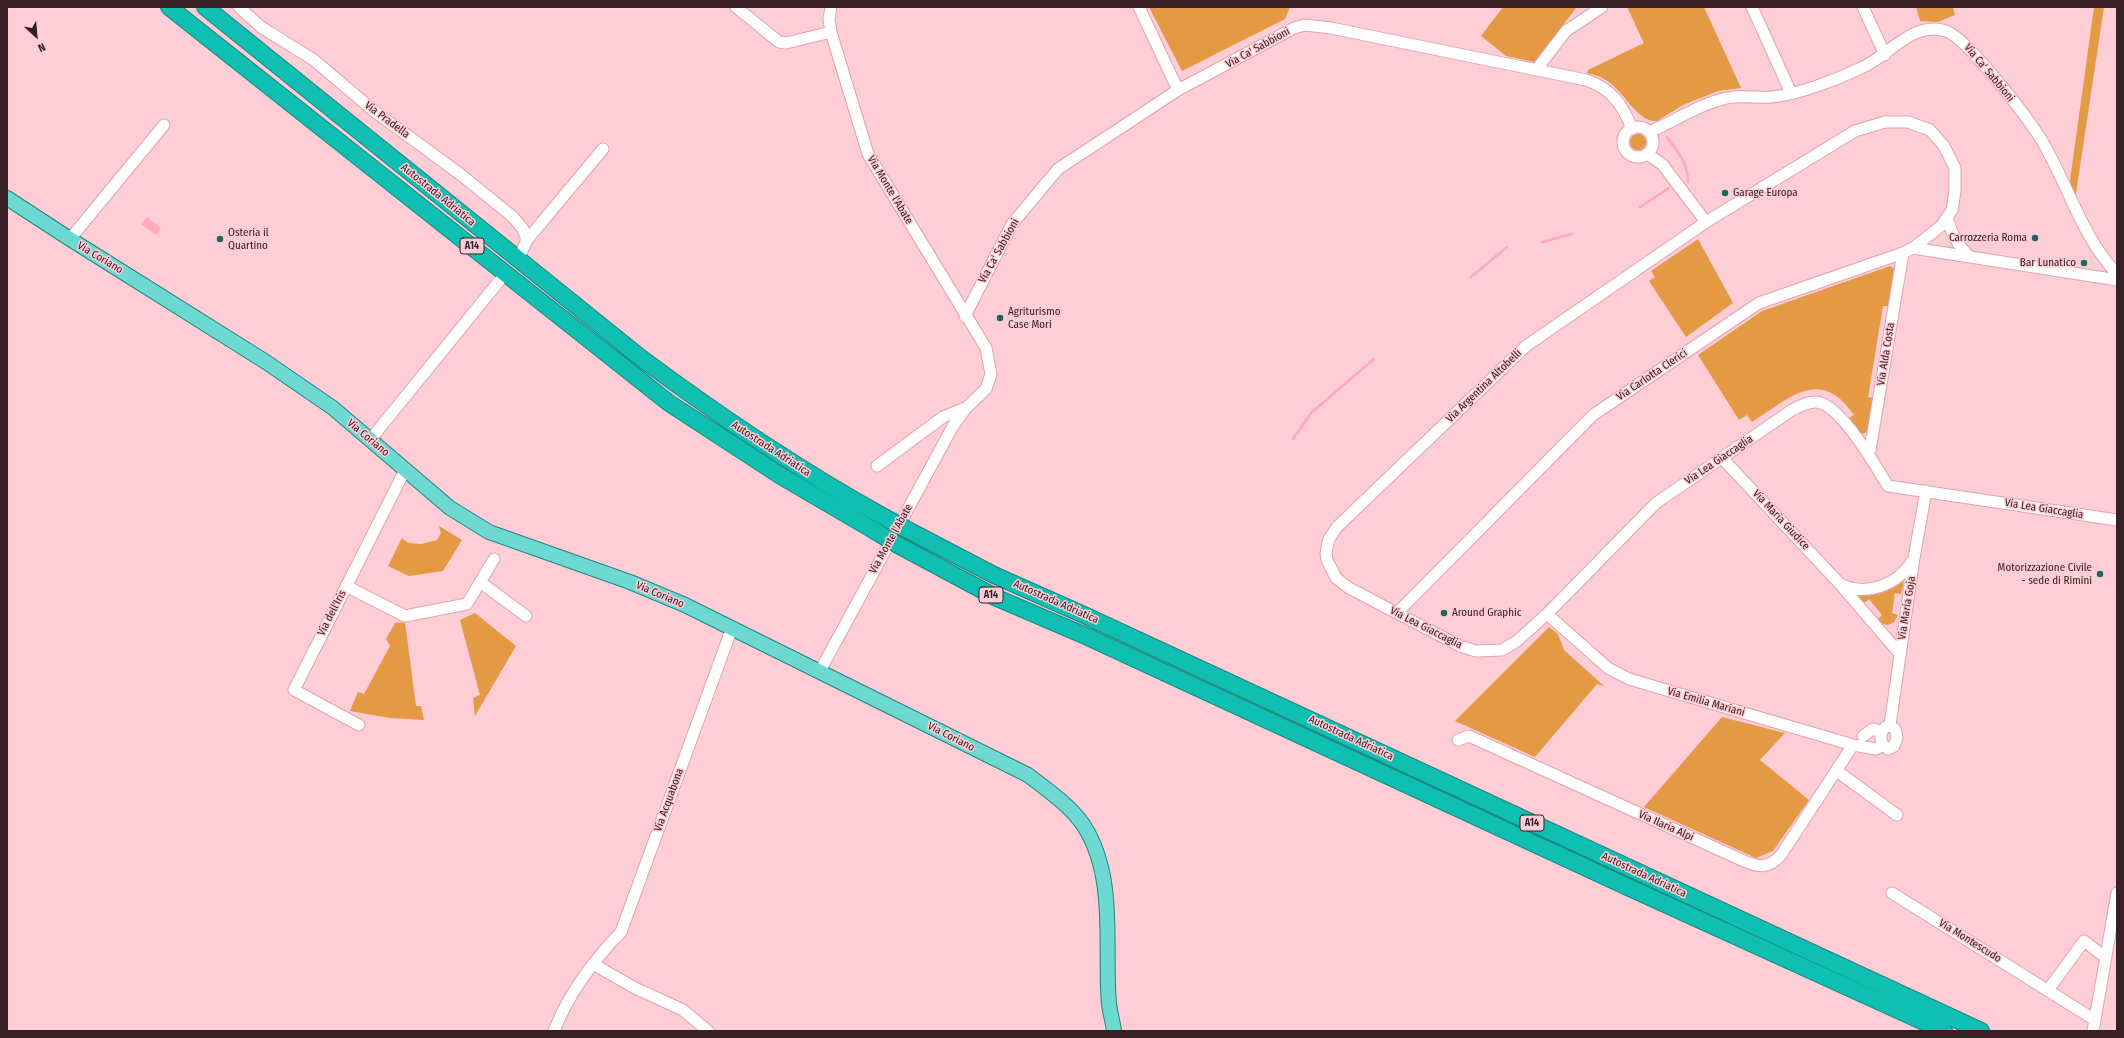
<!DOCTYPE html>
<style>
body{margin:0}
#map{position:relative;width:2124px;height:1038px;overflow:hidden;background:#ffcdd6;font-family:"Fira Sans Condensed",sans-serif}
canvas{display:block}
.frame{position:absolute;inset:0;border:8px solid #372025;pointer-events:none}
.north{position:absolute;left:16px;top:16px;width:40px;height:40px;-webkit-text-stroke:3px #ffcdd6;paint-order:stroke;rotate:154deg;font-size:11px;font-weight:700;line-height:16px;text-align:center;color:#372025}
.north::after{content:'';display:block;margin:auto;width:14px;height:18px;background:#372025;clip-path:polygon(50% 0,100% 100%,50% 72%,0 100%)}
</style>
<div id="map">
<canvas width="2124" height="1038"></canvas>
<div class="frame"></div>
<div class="north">N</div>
</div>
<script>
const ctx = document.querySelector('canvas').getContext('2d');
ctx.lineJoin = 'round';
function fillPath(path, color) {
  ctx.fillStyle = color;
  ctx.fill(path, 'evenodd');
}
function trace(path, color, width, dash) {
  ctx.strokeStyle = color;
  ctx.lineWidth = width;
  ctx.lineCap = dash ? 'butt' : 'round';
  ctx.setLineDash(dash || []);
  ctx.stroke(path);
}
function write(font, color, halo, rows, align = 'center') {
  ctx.font = font + ' "Fira Sans Condensed",sans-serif';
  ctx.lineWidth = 3;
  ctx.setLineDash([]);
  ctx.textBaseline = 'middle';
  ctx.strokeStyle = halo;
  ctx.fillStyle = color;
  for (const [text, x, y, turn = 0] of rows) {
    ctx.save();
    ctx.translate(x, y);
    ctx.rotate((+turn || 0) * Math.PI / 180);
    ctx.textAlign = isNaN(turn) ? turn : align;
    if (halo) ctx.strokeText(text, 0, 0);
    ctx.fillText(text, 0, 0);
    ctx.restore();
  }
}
const green = new Path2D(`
 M1149 7H1290L1285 19 1182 71Z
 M1503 7H1577L1534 62 1506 56 1481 36Z
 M1627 7H1704L1741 88 1718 91 1683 105 1657 121C1639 123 1624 93 1610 83 1603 77 1595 75 1587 73L1588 70 1644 43Z
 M1916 7H1953L1955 15 1938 22 1920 21Z
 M2094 7H2104L2075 200 2069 188Z
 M1630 142a8 8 0 1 1 16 0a8 8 0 1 1-16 0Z
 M1698 239 1733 303 1686 337 1649 281 1655 277 1651 271Z
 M1890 266 1894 269 1888 306H1883L1868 397 1873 398 1867 432 1860 435 1847 419 1854 415C1820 366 1790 398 1752 422L1747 415 1739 420 1698 355 1762 311Z
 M439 526 462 540 443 571 409 576 388 566 402 538 408 543 421 544 437 540 441 533Z
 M1904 581 1901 594 1895 593 1892 613 1898 615 1894 622 1888 625 1883 624 1878 619 1882 615 1869 599 1864 603 1856 595C1876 597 1888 592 1904 581Z
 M475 613 516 646 475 716 473 698 480 695 460 620Z
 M405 622 416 706H421L424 720 390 718 350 711 358 692 364 694 390 646 386 639 395 623Z
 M1549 627 1558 634 1564 650 1604 686 1597 684 1535 757 1455 721Z
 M1722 717 1785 733 1760 760 1809 800 1773 851 1756 858 1644 807Z`);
const water = new Path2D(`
 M147 217 161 228 156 235 141 224Z`);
const stream = new Path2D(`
 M1667 137C1677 151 1688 163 1688 182
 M1640 207 1669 188
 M1542 242 1572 234
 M1471 277 1507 247
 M1293 439 1311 413 1374 359`);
const minor = new Path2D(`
 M239 7 261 27 314 60 374 111 460 174 513 217 523 229 527 240 521 253
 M736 7 779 42 786 43 831 32 868 154 986 348 991 374 986 389 966 408 953 426 820 671
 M1139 7 1178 90
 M1752 7 1791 93
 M1863 7 1885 55
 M831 32 829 19 831 7
 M1536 70 1566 31 1602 7
 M1623 142a15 15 0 1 1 30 0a15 15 0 1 1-30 0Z
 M1649 132C1673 122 1694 107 1719 100 1737 94 1754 98 1772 97 1797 95 1838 79 1861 68 1889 56 1913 20 1946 31 1966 37 2026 116 2039 136 2067 180 2080 235 2117 274
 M1647 154 1662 164 1706 222
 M1947 217C1952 234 1957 245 1970 257
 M70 239 164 125
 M527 240 603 149
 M1913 248 2117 280
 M965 316 1012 224 1058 169 1178 90 1294 28 1305 25 1331 28 1586 80C1611 88 1623 105 1632 129
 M370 440 500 280
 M1868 454 1870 450 1903 253
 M1722 458 1839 583 1900 654
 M877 466 943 417 965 408
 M480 582 526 616
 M1840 584C1866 597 1898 585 1913 560
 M346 586 405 616 467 604 494 559
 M1397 613 1593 415 1759 303 1903 253 1913 248 1941 226 1952 210 1955 191V168L1944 146 1930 130 1908 122H1885L1855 131 1706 222 1526 346 1337 527 1329 539 1326 553 1327 560 1336 578 1349 588 1460 646 1476 651 1502 650 1517 641 1547 614 1656 503 1792 410C1800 406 1807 402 1815 402 1839 401 1876 467 1888 486L2117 520
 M1547 614 1608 668 1629 679 1853 745 1876 749 1883 745
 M359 725 294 690 405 470
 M1889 725 1895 729 1897 737 1894 746 1888 749C1878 744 1879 729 1889 725Z
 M1890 725 1914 558 1926 491
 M1863 736 1873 729 1881 732
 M1458 740 1469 736 1744 861C1760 868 1769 868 1781 855L1853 745
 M1837 771 1897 815
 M1892 893 2095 1020
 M593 964 635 988 683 1010 708 1031
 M2048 990 2084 941 2105 957
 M554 1031C568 995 594 960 621 932L732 628
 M2093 1031 2117 893`);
const major = new Path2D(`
 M7 198 70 239 266 362 333 408 450 508 489 532 630 582 685 605 1028 775C1047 790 1070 805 1084 826 1117 878 1104 946 1109 1004 1110 1013 1113 1022 1114 1031`);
const highway = new Path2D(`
 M169 7 669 403 781 476 875 531
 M205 7 641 358C719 416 799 470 884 517
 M906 529 994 575 1084 615 1981 1031
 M898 545 997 598 1088 637 1630 888 1944 1031`);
const highwayBridge = new Path2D(`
 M884 517 906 529
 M875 531 898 545`);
const markers = [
 [1725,193,4,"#1c6760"],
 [2035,238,4,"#1c6760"],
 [220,239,4,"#1c6760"],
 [2084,263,4,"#1c6760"],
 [1000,318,4,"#1c6760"],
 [2100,574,4,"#1c6760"],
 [1444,613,4,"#1c6760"]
];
const shields = [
 [472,246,24],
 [991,595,24],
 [1532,823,24]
];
const shieldNames = [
 ["A14",472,246],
 ["A14",991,595],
 ["A14",1532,823]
];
const streetNames = [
 ["Via Ca' Sabbioni",1258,48,-29],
 ["Via Ca' Sabbioni",1989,73,50],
 ["Via Pradella",387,120,37],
 ["Via Monte l'Abate",890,190,59],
 ["Autostrada Adriatica",438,195,39],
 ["Via Ca' Sabbioni",999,251,-61],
 ["Via Coriano",100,258,31],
 ["Via Alda Costa",1886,354,-81],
 ["Via Carlotta Clerici",1652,375,-34],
 ["Via Argentina Altobelli",1484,386,-44],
 ["Via Coriano",368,438,40],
 ["Autostrada Adriatica",771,449,33],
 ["Via Lea Giaccaglia",1719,460,-34],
 ["Via Lea Giaccaglia",2044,509,9],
 ["Via Maria Giudice",1781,520,47],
 ["Via Monte l'Abate",891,539,-61],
 ["Via Coriano",660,595,23],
 ["Autostrada Adriatica",1056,602,24],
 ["Via Maria Goja",1907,608,-81],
 ["Via dell'Iris",332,613,-63],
 ["Via Lea Giaccaglia",1426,628,27],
 ["Via Emilia Mariani",1706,702,16],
 ["Via Coriano",951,737,27],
 ["Autostrada Adriatica",1351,738,25],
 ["Via Acquabona",669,800,-70],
 ["Via Ilaria Alpi",1666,826,24],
 ["Autostrada Adriatica",1644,875,25],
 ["Via Montescudo",1970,941,32]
];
const poiNames = [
 ["Garage Europa",1733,193],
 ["Osteria il",228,233],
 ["Quartino",228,246],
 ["Carrozzeria Roma",2027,238,"right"],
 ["Bar Lunatico",2076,263,"right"],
 ["Agriturismo",1008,312],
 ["Case Mori",1008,325],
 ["Motorizzazione Civile",2092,568,"right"],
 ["- sede di Rimini",2092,581,"right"],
 ["Around Graphic",1452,613]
];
fillPath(green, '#e49944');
fillPath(water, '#feaabb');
trace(stream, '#feaabb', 2.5);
trace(minor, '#dea3ae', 13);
trace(major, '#1c8781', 16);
trace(highway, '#1c8781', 18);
trace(minor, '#fff', 11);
trace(major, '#6ed9d1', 14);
trace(highway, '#0ebfb2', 16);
trace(highwayBridge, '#1c8781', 18, []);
trace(highwayBridge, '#0ebfb2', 16);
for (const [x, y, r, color] of markers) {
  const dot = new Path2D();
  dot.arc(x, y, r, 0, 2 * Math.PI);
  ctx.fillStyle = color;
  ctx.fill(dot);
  trace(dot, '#ffcdd6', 1.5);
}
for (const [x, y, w] of shields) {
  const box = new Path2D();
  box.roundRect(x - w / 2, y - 8, w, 16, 3);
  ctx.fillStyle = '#ffcdd6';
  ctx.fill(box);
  trace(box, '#372025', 1);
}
write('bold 10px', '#372025', null, shieldNames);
write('11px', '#372025', '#ffcdd6', streetNames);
write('11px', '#372025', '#ffcdd6', poiNames, 'left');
</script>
